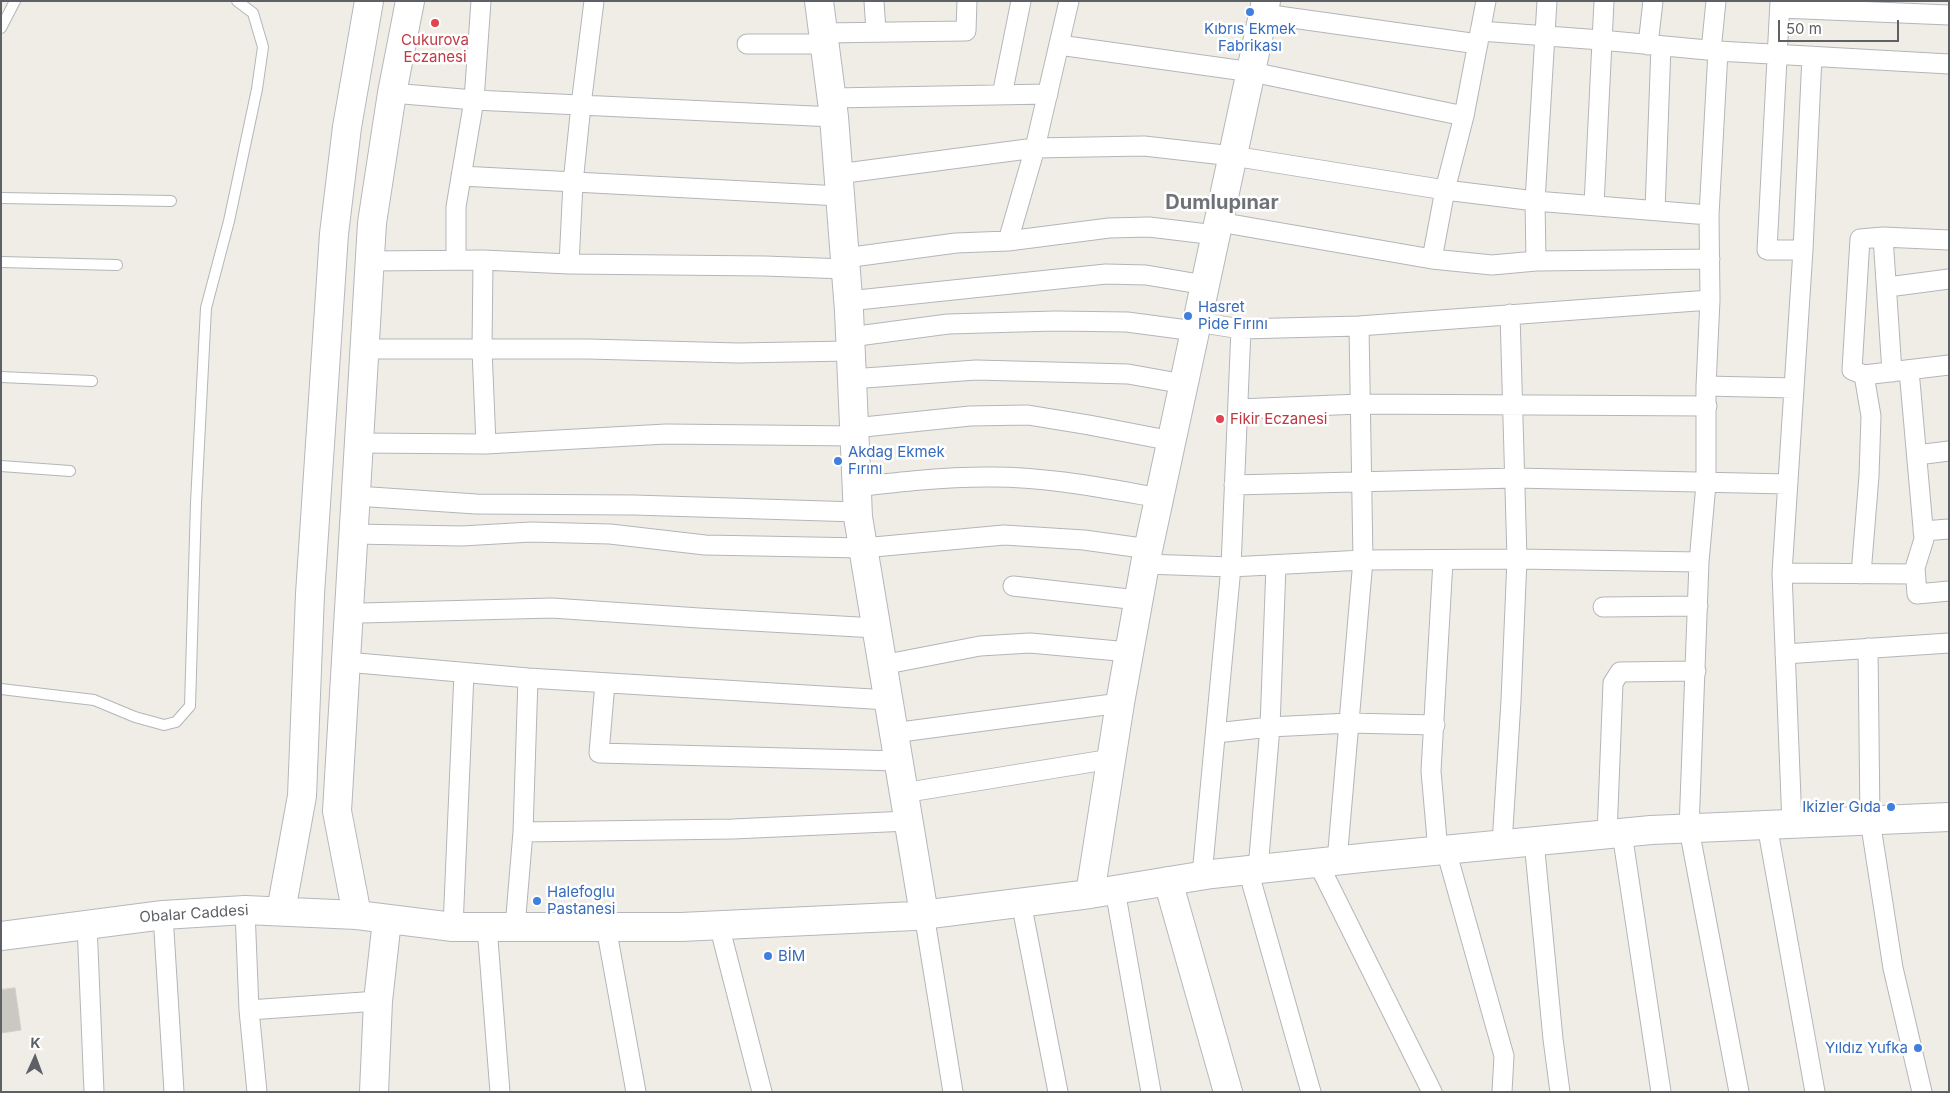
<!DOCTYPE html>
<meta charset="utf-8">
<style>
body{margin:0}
#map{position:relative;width:1950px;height:1093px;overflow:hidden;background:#efede6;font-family:Inter,sans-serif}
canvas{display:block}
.frame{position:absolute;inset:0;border:2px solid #5d6165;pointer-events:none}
.north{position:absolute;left:10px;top:1033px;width:50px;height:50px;-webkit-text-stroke:4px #fff;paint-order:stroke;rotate:2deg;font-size:14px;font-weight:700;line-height:20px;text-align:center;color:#5d6165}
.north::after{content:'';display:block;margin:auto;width:18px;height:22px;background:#5d6165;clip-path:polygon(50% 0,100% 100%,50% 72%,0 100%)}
.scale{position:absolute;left:1778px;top:20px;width:121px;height:22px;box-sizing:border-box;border:2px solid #5d6165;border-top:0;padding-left:6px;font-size:15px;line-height:18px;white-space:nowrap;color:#5d6165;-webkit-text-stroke:4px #fff;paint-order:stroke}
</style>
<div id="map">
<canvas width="1950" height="1093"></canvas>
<div class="frame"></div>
<div class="north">K</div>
<div class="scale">50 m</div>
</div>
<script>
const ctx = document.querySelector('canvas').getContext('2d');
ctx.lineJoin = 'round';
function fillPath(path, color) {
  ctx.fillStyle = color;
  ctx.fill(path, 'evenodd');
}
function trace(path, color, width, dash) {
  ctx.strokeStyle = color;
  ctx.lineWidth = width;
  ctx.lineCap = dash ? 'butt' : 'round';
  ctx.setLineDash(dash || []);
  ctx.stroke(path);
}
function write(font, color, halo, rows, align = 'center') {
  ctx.font = font + ' Inter,sans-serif';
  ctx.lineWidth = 5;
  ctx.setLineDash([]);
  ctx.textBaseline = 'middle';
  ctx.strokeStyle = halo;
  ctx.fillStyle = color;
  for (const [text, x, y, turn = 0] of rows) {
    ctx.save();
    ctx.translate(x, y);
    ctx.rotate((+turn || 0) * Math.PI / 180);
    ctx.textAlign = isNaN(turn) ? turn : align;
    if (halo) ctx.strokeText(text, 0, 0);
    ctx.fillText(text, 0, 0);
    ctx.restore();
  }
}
const building = new Path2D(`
 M15 988 21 1030 1 1033V990Z`);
const lane = new Path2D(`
 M1 28 15 1
 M1 198 171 201
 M1 262 117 265
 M1 377 92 381
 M1 466 70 471
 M1 689 94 700 135 717 164 725 176 722 190 706 196 503 206 308 229 221 257 89 263 47 253 13 237 1`);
const street = new Path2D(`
 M874 1 876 32
 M1780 1 1767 250H1803
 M1780 8 1949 15
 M1264 14 1478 44
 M1480 31 1601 40 1718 51 1949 64
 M823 33 966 31 967 1
 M747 44H825
 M1059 45 1252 72 1464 116
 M1648 45 1653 1
 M1711 51 1716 1
 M1718 51 1709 215 1710 300 1706 386V484L1699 562 1689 829 1739 1092
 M392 93 474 100 834 117
 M1002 95 1021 1
 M833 98 1048 94
 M838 174 1035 148 1144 146 1233 156 1445 190 1535 201 1709 215
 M461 176 840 196
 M1594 205 1604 1
 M1655 210 1661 46
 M1219 222 1432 259 1492 265 1536 261 1710 259
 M1883 237 1892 372
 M1949 240 1883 237 1860 239 1852 370 1864 375 1949 365
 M1008 241 1035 148 1069 1
 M845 258 956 243 1008 241 1109 228 1149 227 1216 235
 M1432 259 1445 190 1464 116 1486 1
 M456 260V207L474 100 481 1
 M483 260 482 350 486 444
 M370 261 483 260 569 264 765 266 845 269
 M1536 261 1535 201 1547 1
 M569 264 573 183 581 105 594 1
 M1888 287 1949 279
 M848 301 1106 274 1146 275 1205 285
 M1197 322 1241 329 1359 326 1710 300
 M850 337 948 324 1055 321 1127 322 1195 331
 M364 349H588L738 353 850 351
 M1909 370 1924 539 1915 568 1917 594 1949 591
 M851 379 976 370 1128 374 1184 384
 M1706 386 1794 388
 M1238 409 1360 404 1707 406
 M854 428 970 416 1028 415 1089 425 1172 441
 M360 443 486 444 666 434 854 436
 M1917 455 1949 451
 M1234 485 1515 478 1788 484
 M856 487C899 482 942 477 986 477 1044 476 1103 488 1160 498
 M356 496 476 504 634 505 857 512
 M1923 531 1949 529
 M354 534 462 536 531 532 610 534 705 545 863 548 1004 535 1084 540 1149 549
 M1145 564 1231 567 1363 560 1517 559 1699 562
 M1782 573 1915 574
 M1861 574 1869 476 1871 416 1864 375
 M1013 586 1138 600
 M1603 607 1698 606
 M350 612 362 613 552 608 699 618 876 628
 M1868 648 1870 820 1893 968 1922 1092
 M1785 654 1949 643
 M346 662 528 678 888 700
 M882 665 980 646 1030 643 1129 652
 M605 683 599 753 898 761
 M893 733 1120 703
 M1216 733 1270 727 1349 723 1435 725
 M903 793 1111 759
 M1792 824 1782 573 1803 250 1812 56
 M1767 825 1815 1092
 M523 832 733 829 908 821
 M1622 833 1661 1092
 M1607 835 1613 683 1620 672 1696 671
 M1534 841 1553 1039 1560 1092
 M1502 844 1511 701 1517 559 1510 314
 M1446 850 1504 1056 1502 1092
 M1438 851 1431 771 1443 561
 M1337 861 1363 560 1359 326
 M1318 863 1432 1092
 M1258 869 1270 727 1276 565
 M1248 870 1311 1092
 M1202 875 1231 567 1241 329
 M1115 890 1151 1092
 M1021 902 1058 1092
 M245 910 249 1010 257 1092
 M924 914 953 1092
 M163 915 174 1092
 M87 924 94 1092
 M719 925 762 1092
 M453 927 464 673
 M487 927 500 1092
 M515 927 523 832 528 678
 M606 927 636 1092
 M249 1010 378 1001`);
const secondary = new Path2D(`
 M819 1 834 117 849 311 858 517 924 914
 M1168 881 1228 1092
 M1090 894 1120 703 1145 564 1266 1
 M281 911 302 796 310 594 334 234 347 127 369 1
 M357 915 337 811 372 223 392 93 410 1
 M1 936 163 915 245 910 357 915 453 927H681L914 916 1090 894 1212 874 1371 857 1651 830 1949 817
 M374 1092 378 1001 387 920`);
const markers = [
 [1250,12,5,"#3f7fe0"],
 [435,23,5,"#e0444e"],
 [1188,316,5,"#3f7fe0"],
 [1220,419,5,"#e0444e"],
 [838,461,5,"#3f7fe0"],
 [1891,807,5,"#3f7fe0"],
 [537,901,5,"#3f7fe0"],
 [768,956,5,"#3f7fe0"],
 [1918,1048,5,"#3f7fe0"]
];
const shopNames = [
 ["Kıbrıs Ekmek",1250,29,"center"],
 ["Fabrikası",1250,46,"center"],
 ["Hasret",1198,307],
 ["Pide Fırını",1198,324],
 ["Akdag Ekmek",848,452],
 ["Fırını",848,469],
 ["Ikizler Gıda",1881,807,"right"],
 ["Halefoglu",547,892],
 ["Pastanesi",547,909],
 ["BİM",778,956],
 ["Yıldız Yufka",1908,1048,"right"]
];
const healthNames = [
 ["Cukurova",435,40],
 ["Eczanesi",435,57],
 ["Fikir Eczanesi",1230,419,"left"]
];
const streetNames = [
 ["Obalar Caddesi",194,914,-4]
];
const districtNames = [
 ["Dumlupınar",1222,203]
];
fillPath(building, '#cac8c2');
trace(building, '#d3cfc5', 1);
trace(lane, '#b3b6b9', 12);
trace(street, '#b3b6b9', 21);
trace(secondary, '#b4b8bc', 30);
trace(lane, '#fff', 10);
trace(street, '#fff', 19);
trace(secondary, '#fff', 28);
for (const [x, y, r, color] of markers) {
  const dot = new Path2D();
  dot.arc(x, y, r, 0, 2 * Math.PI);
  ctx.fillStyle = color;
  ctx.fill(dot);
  trace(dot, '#fff', 2);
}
write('15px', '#366cbe', '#fff', shopNames, 'left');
write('15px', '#be3a42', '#fff', healthNames);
write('15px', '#5d6165', '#fff', streetNames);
write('bold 20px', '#6f7277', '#fff', districtNames);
</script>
